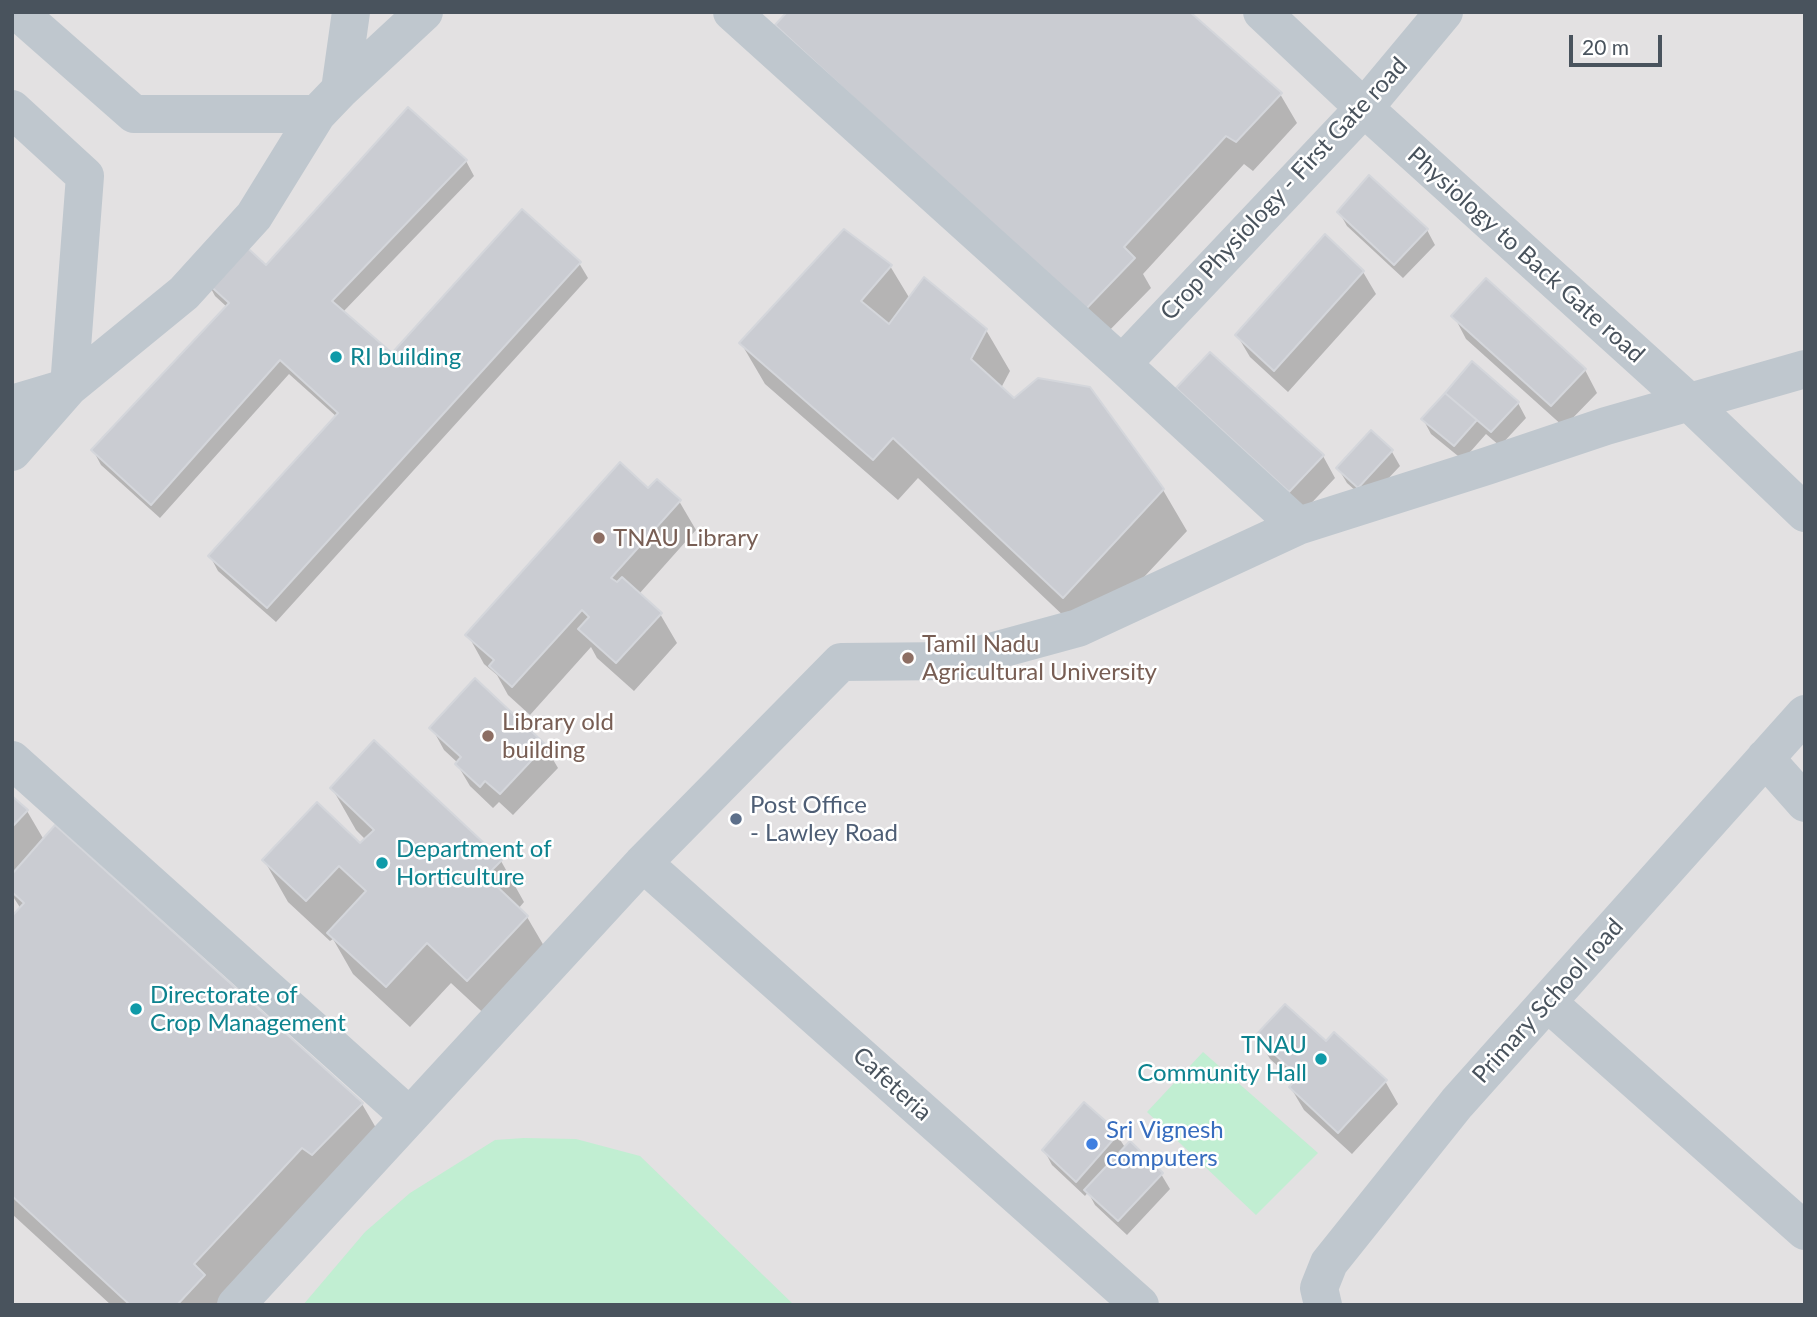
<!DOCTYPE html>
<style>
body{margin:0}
#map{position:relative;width:1817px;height:1317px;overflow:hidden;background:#f2f0f0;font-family:Lato,sans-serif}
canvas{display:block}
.frame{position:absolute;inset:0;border:14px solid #49535d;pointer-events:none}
.scale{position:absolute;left:1569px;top:35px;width:93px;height:32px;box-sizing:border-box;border:4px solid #49535d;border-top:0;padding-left:9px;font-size:21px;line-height:24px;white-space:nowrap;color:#49535d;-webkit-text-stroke:5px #fff;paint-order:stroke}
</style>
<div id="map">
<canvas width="1817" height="1317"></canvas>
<div class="frame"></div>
<div class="scale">20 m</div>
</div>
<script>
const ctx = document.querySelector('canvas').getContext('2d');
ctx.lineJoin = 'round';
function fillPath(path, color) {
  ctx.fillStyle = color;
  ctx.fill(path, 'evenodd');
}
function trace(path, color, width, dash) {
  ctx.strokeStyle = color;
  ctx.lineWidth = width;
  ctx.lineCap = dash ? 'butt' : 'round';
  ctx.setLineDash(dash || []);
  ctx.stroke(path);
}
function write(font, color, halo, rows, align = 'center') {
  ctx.font = font + ' Lato,sans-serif';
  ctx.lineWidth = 5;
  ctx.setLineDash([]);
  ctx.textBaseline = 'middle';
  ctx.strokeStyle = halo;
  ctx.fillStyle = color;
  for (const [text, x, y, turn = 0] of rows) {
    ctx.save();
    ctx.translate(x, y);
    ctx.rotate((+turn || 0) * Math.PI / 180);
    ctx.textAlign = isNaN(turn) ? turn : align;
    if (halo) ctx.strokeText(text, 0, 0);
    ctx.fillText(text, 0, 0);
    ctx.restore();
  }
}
const education = new Path2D(`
 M12 12H1805V1305H12Z`);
const green = new Path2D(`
 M1203 1052 1318 1153 1256 1215 1147 1112Z
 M524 1138 576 1139 640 1156 794 1305H303L365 1232 410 1193 495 1140Z`);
const shadow = new Path2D(`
 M794 54 1280 94 1297 123 1253 171 1244 164 1143 274 1151 288 1101 339Z
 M408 109 466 161 474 176 342 313 392 356 579 263 588 278 276 622 218 571 210 556 337 417 289 374 160 518 101 465 93 450 227 307 215 296 207 281 266 268Z
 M1339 212 1427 230 1435 245 1403 278 1347 226Z
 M890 266 910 299 986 330 1010 371 1001 388 1014 401 1163 490 1187 531 1087 638 918 478 898 500 765 384 741 343Z
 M1363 272 1376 294 1288 392 1250 357 1237 335Z
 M1454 316 1585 370 1597 393 1564 427 1466 339Z
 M1472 363 1518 403 1526 418 1500 446 1486 434 1463 460 1431 434 1423 419Z
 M1191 410 1323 456 1335 478 1302 513Z
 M1371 432 1392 452 1400 466 1367 501 1347 483 1338 468Z
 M648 490 679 501 696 530 639 594 660 614 677 643 634 691 597 658 591 647 530 715 508 695 497 675 484 664 468 635Z
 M432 728 545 746 558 768 513 815 499 802 493 808 470 786 457 764 458 763 444 750Z
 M332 788 501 861 524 902 518 909 527 917 551 958 492 1021 451 983 410 1027 353 974 333 939 330 941 288 902 264 860 361 846 366 840 356 830Z
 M12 798 27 811 44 840 362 1104 386 1145 220 1305H111L12 1214V919L21 909 12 895Z
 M1257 1037 1326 1044 1385 1081 1398 1104 1352 1154 1304 1110 1291 1088 1296 1082 1270 1059Z
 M1117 1135 1126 1149 1161 1174 1170 1189 1127 1235 1095 1205 1088 1192 1085 1196 1052 1165 1044 1150Z`);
const building = new Path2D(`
 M787 12H1190L1282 93 1236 142 1226 136 1124 247 1135 258 1084 311 775 25Z
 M408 107 467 160 332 301 392 353 522 209 581 262 267 608 208 556 338 413 280 360 151 505 91 450 229 303 205 281 242 243 266 265Z
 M1369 175 1428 229 1394 265 1337 212Z
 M844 229 892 265 861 301 889 324 924 277 987 329 971 359 1014 398 1038 378 1090 387 1164 489 1063 598 893 438 873 460 739 343Z
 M1325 234 1364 271 1274 371 1235 335Z
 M1486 278 1586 369 1551 406 1451 316Z
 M1210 352 1324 455 1289 492 1176 388Z
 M1472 361 1519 402 1491 432 1445 393Z
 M1445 393 1477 420 1454 446 1421 419Z
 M1371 430 1393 450 1358 488 1336 468Z
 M620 462 648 488 657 479 681 500 611 578 617 582 622 577 662 613 616 663 578 629 589 617 582 610 512 687 489 666 494 660 465 635Z
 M475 678 546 745 500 794 485 781 480 787 455 764 461 757 429 728Z
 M374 740 502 860 486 876 528 916 467 981 427 943 386 987 327 933 366 891 339 866 306 901 262 860 317 802 360 843 374 830 330 788Z
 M12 796 28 810 12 827Z
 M55 825 363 1103 312 1155 302 1148 194 1264 205 1275 177 1305H130L12 1196V916L24 903 12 892V874Z
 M1285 1004 1326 1041 1334 1032 1387 1080 1338 1133 1289 1087 1299 1077 1255 1036Z
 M1084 1102 1119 1133 1076 1182 1042 1150Z
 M1130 1141 1163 1173 1118 1221 1084 1190Z`);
const minor = new Path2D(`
 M18 12 134 114H317L340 90 351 12
 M732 12 1122 364 1298 526
 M1262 12 1364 108 1689 402 1805 513
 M340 90 424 12
 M12 109 85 176 69 387 12 404
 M1122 364 1364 108 1444 12
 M12 452 69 387 184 293 254 216 317 114
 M1765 758 1805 803
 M12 760 409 1116
 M643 863 1140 1305
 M1547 1002 1805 1231
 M236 1305 643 863 841 662 957 661 1078 628 1298 526 1487 466 1606 426 1805 369
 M1323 1305 1319 1288 1329 1263 1457 1103 1805 714`);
const markers = [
 [336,357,7,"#0f9aa8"],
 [599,538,7,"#8d6e63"],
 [908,658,7,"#8d6e63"],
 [488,736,7,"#8d6e63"],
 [736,819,7,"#5c6f8a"],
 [382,863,7,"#0f9aa8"],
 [136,1009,7,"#0f9aa8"],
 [1321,1059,7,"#0f9aa8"],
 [1092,1144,7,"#3f7fe0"]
];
const streetNames = [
 ["Crop Physiology - First Gate road",1284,189,-47],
 ["Physiology to Back Gate road",1526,255,42],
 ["Primary School road",1548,1001,-48],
 ["Cafeteria",892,1084,42]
];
const cultureNames = [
 ["RI building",350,357],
 ["Department of",396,849],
 ["Horticulture",396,877],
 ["Directorate of",150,995],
 ["Crop Management",150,1023],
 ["TNAU",1307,1045,"right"],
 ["Community Hall",1307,1073,"right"]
];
const educationNames = [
 ["TNAU Library",613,538],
 ["Tamil Nadu",922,644],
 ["Agricultural University",922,672],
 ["Library old",502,722],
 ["building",502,750]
];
const serviceNames = [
 ["Post Office",750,805],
 ["- Lawley Road",750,833]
];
const shopNames = [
 ["Sri Vignesh",1106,1130],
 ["computers",1106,1158]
];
fillPath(education, '#e3e1e2');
fillPath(green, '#c1eed2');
fillPath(shadow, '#0003');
fillPath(building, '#caccd2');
trace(building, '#d4d6db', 2);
trace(minor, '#bfc7ce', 38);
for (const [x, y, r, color] of markers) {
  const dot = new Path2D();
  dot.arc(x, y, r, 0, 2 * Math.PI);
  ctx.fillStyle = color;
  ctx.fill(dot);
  trace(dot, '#fff', 2.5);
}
write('24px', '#49535d', '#fff', streetNames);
write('24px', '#0d838f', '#fff', cultureNames, 'left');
write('24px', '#785e54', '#fff', educationNames, 'left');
write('24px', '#4e5e75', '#fff', serviceNames, 'left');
write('24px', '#366cbe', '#fff', shopNames, 'left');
</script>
